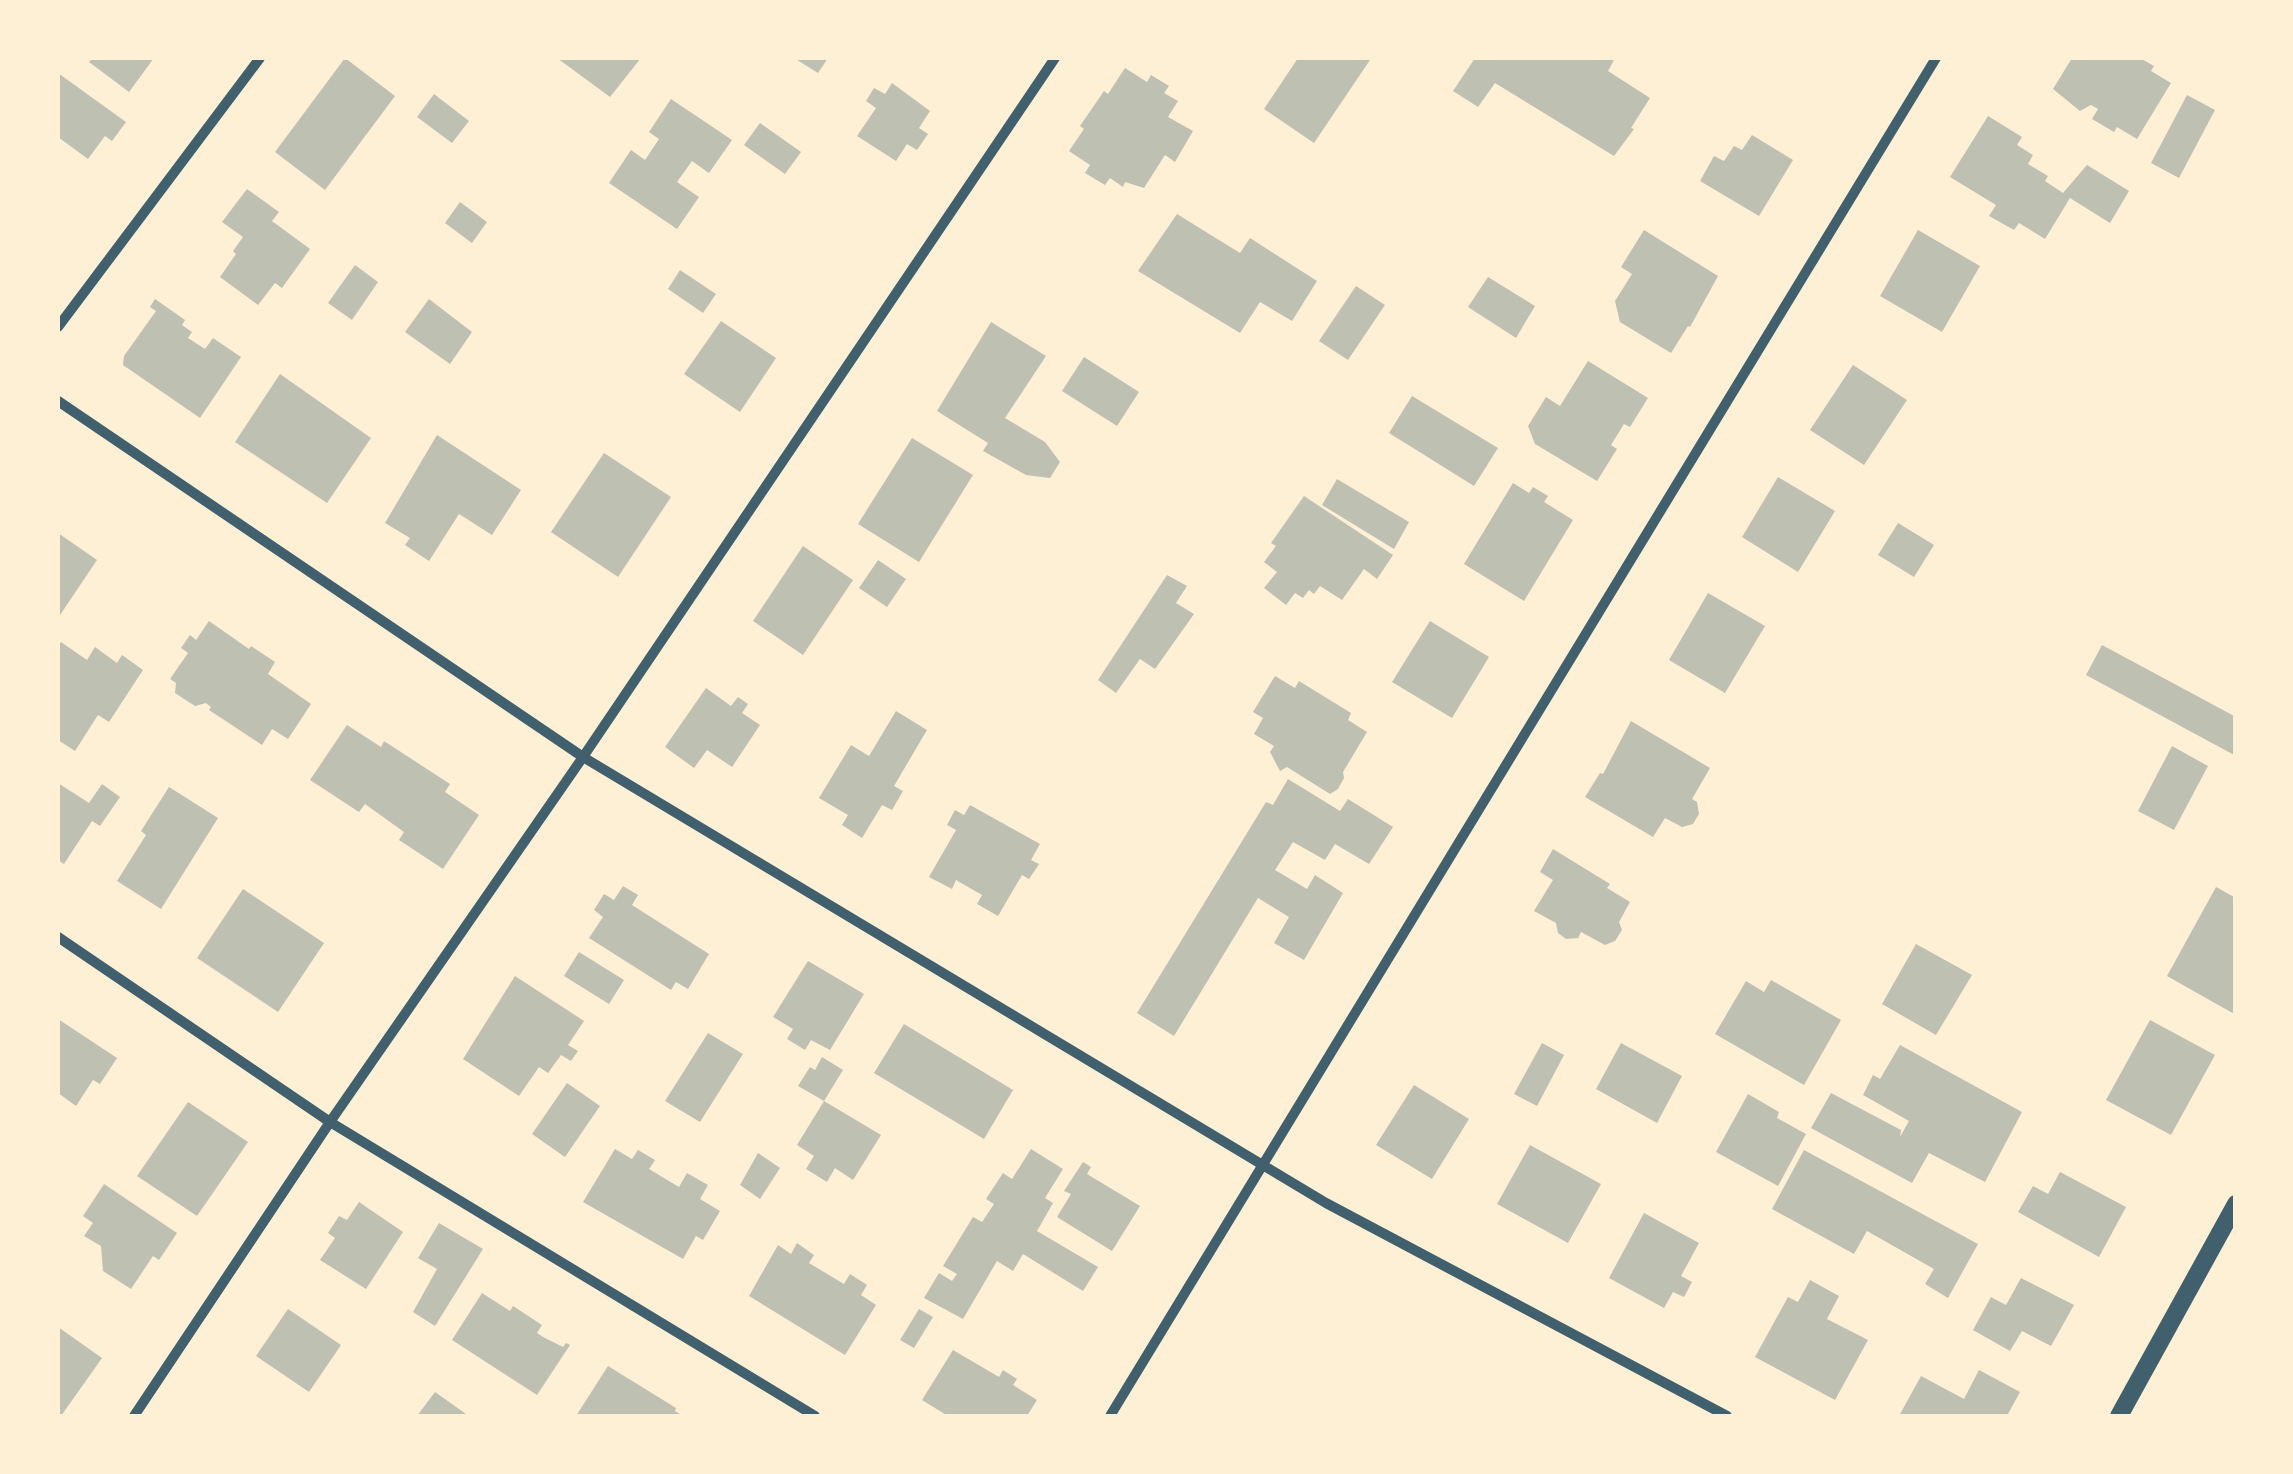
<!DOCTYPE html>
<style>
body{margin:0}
#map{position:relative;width:2293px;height:1474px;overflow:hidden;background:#fdf0d5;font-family:Karla,sans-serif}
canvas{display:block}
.frame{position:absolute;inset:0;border:60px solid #fdf0d5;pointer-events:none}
</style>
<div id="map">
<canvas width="2293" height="1474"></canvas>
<div class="frame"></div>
</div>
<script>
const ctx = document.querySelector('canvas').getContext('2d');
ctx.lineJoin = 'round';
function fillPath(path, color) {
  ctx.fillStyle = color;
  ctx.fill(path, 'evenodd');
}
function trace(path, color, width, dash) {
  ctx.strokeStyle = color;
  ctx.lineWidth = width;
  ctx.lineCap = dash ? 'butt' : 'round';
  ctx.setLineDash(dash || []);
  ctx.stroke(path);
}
const building = new Path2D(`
 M93 58H154L129 92 89 62Z
 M345 58 395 96 325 190 275 152Z
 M557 58H641L610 97Z
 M794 58H828L818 73Z
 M1298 58H1366L1370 60 1314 143 1264 109Z
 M1475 58H1610L1614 60 1608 71 1650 98 1631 128 1634 129 1614 156 1495 83 1478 107 1453 91Z
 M2072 58H2140L2154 66 2151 71 2171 83 2137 139 2117 127 2114 132 2092 119 2098 109 2091 105 2080 111 2053 89Z
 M1125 68 1147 82 1151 75 1169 86 1164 93 1178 101 1168 117 1193 131 1175 162 1165 155 1144 188 1125 182 1123 187 1110 178 1105 185 1085 173 1090 165 1069 151 1084 129 1080 126 1104 91 1108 94Z
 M58 73 126 122 112 141 105 136 88 159 58 137Z
 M892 83 930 111 919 128 928 134 917 150 907 144 896 161 857 136 876 108 866 101 874 88 885 94Z
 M434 94 469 121 452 143 417 117Z
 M2187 95 2215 110 2179 178 2151 163Z
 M671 99 732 140 709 173 692 161 677 182 699 197 677 229 609 183 631 150 645 160 659 139 649 132Z
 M1988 116 2022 137 2017 145 2033 155 2028 164 2048 176 2045 181 2063 193 2087 165 2129 191 2110 223 2070 198 2045 239 2019 223 2014 230 1989 216 1996 205 1950 177Z
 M760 123 801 152 785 174 744 145Z
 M1752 135 1793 160 1759 216 1700 181 1714 156 1724 161 1734 146 1742 150Z
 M247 189 279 212 272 221 310 249 282 288 275 283 258 305 220 277 236 254 233 251 243 237 222 222Z
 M460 202 487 222 472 243 445 223Z
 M1177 214 1240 253 1250 238 1317 281 1292 321 1260 302 1240 333 1138 271Z
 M1644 230 1718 276 1690 327 1688 326 1671 353 1620 322 1615 301 1632 274 1621 267Z
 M1918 230 1980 266 1942 332 1880 296Z
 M355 265 378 282 352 320 328 303Z
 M680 270 716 294 703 313 668 289Z
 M1488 277 1535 306 1516 338 1468 307Z
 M1356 286 1385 305 1348 360 1319 341Z
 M155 299 185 320 182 325 192 332 188 338 205 349 213 338 241 357 200 418 123 365 124 356 156 311 150 307Z
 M429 299 472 332 450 364 405 332Z
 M721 321 776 358 740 412 684 374Z
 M991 322 1046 356 1005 418 1045 442 1060 462 1050 478 1026 475 983 451 988 443 937 411Z
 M1084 357 1139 392 1117 426 1062 391Z
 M1588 361 1648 398 1630 427 1624 424 1611 445 1617 449 1597 481 1535 444 1528 426 1546 397 1560 406Z
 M1853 365 1907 400 1864 465 1810 430Z
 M280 374 371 438 327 503 235 442Z
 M1412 396 1498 448 1474 486 1389 433Z
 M437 435 521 490 492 535 459 514 429 561 405 545 410 538 385 523Z
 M912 438 973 475 919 562 858 524Z
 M604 453 671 497 618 577 551 532Z
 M1778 477 1835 511 1798 572 1742 537Z
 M1337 479 1409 522 1394 549 1322 505Z
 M1513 483 1529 493 1533 487 1548 496 1544 502 1573 520 1524 601 1464 564Z
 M1304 496 1393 555 1377 579 1364 569 1342 600 1320 586 1314 594 1309 590 1303 598 1295 593 1286 605 1264 588 1277 572 1264 562 1276 546 1271 543Z
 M1898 523 1934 545 1914 577 1878 555Z
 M58 533 97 560 58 618Z
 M803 546 853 580 803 655 753 621Z
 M878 560 906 579 887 607 859 588Z
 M1167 575 1187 586 1176 603 1194 614 1155 669 1140 659 1116 693 1098 680Z
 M1708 593 1765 626 1725 693 1669 660Z
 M209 621 249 649 251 646 275 662 268 674 311 704 288 739 272 729 262 745 209 710 211 707 206 703 195 706 175 693 176 683 170 679 188 653 181 648 190 635 196 640Z
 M1430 621 1489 657 1452 718 1392 682Z
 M61 642 87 660 95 647 117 663 122 655 143 670 109 722 98 715 75 751 58 740V646Z
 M2102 645 2236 717V756L2086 675Z
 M1275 676 1295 688 1299 681 1351 713 1348 720 1367 732 1343 772 1344 778 1338 789 1330 794 1287 767 1280 771 1270 752 1274 746 1254 734 1263 718 1253 712Z
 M706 688 731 706 738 697 748 704 742 713 760 725 732 767 707 750 694 768 665 747Z
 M896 711 927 730 894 786 903 791 892 810 882 805 862 838 842 825 848 815 819 798 851 745 869 756Z
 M1631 721 1710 768 1692 799 1697 802 1699 814 1693 824 1682 827 1665 818 1653 837 1585 797 1600 773 1603 774Z
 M347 725 381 747 384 741 450 784 445 792 479 815 443 869 399 840 404 832 365 804 359 812 310 780Z
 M2172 746 2208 766 2174 830 2138 811Z
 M1288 779 1340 811 1348 799 1393 827 1369 864 1335 844 1325 860 1293 842 1275 870 1307 889 1315 875 1343 893 1304 960 1274 943 1289 917 1258 898 1174 1036 1137 1013 1266 802 1273 805Z
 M58 783 89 803 102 784 120 797 100 826 92 821 64 864 58 860Z
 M169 787 218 818 161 909 117 881 146 835 141 831Z
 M970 805 1040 844 1031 860 1039 864 1029 879 1022 875 998 916 977 904 982 895 956 880 952 889 929 877 956 830 947 825 955 810 964 815Z
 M1553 849 1610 884 1607 888 1630 902 1619 922 1622 930 1615 941 1605 945 1581 932 1578 938 1566 939 1558 933 1556 923 1534 911 1553 880 1540 872Z
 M623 886 638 895 632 905 709 954 688 989 676 982 671 990 589 938 603 917 594 910 604 894 614 900Z
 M2216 887 2236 898V1015L2167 976Z
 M243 889 324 943 278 1012 197 958Z
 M1916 944 1972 975 1936 1035 1882 1004Z
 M579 952 624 980 609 1004 564 976Z
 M808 961 864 994 830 1050 811 1040 805 1050 787 1039 793 1029 773 1017Z
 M515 976 584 1021 568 1045 578 1051 571 1061 561 1055 548 1073 539 1067 519 1096 463 1059Z
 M1771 980 1841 1020 1804 1085 1715 1034 1746 981 1764 992Z
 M58 1019 117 1058 100 1084 93 1080 76 1106 58 1093Z
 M2150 1020 2215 1055 2171 1135 2106 1100Z
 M904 1024 1013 1090 984 1139 874 1073Z
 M708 1033 743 1054 700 1122 665 1101Z
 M1542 1043 1564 1055 1537 1106 1514 1094Z
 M1621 1043 1682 1076 1657 1123 1596 1089Z
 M1900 1045 2022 1112 1985 1182 1929 1153 1912 1183 1811 1128 1831 1093 1901 1130 1900 1137 1909 1121 1863 1095 1873 1075 1880 1079Z
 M822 1057 843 1070 824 1101 798 1086 810 1067 815 1070Z
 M567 1083 600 1106 565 1157 532 1134Z
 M1414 1085 1469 1119 1432 1179 1376 1145Z
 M1748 1094 1779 1112 1777 1118 1806 1134 1778 1186 1716 1152Z
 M824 1101 881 1135 853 1180 835 1168 827 1182 806 1169 814 1156 797 1145Z
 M188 1102 248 1142 197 1216 137 1176Z
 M1530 1145 1601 1184 1568 1243 1497 1204Z
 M615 1149 632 1159 638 1150 655 1160 649 1169 679 1187 687 1173 708 1185 700 1199 720 1211 703 1240 696 1236 683 1259 583 1202Z
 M1031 1149 1063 1169 1045 1198 1053 1203 1037 1231 1098 1267 1083 1291 1023 1254 1013 1271 997 1261 963 1319 924 1298 939 1273 952 1281 957 1274 943 1266 973 1217 982 1222 994 1204 986 1199 1003 1173 1012 1179Z
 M1804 1150 1978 1244 1948 1298 1925 1284 1934 1269 1867 1231 1854 1254 1772 1209Z
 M758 1153 780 1168 760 1199 740 1185Z
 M1083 1162 1091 1167 1087 1174 1140 1206 1112 1251 1057 1217 1071 1194 1064 1191Z
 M2060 1172 2126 1207 2099 1257 2018 1212 2033 1186 2048 1194Z
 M104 1184 177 1233 159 1260 153 1256 131 1289 103 1271 101 1246 84 1236 93 1223 83 1216Z
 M359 1202 403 1232 366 1289 320 1260 335 1238 328 1233 339 1216 347 1220Z
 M1644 1213 1699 1243 1681 1276 1692 1282 1684 1297 1673 1292 1664 1308 1609 1278Z
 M439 1223 483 1249 435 1326 413 1312 437 1269 418 1258Z
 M797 1243 814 1255 809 1263 844 1284 850 1274 867 1285 861 1295 876 1305 845 1355 749 1296 778 1245 791 1254Z
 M2021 1278 2074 1305 2051 1346 2022 1331 2010 1351 1973 1330 1991 1297 2006 1305Z
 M1810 1280 1839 1296 1827 1319 1868 1340 1835 1400 1755 1357 1788 1297 1798 1302Z
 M482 1293 510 1311 513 1306 542 1325 537 1333 543 1337 563 1347 566 1343 570 1345 537 1395 452 1340Z
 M288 1309 341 1345 309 1392 256 1356Z
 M919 1309 933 1317 914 1348 900 1340Z
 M58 1327 102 1358 61 1416H58Z
 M953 1350 999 1377 1003 1370 1017 1379 1013 1385 1037 1400 1027 1416H948L922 1400Z
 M608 1366 676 1408 675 1411 683 1416H576Z
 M1979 1370 2020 1392 2008 1414 2011 1416H1899L1921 1376 1964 1399Z
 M435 1392 466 1414 464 1416H417Z`);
const minor = new Path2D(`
 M58 327 260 58
 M58 401 583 757 1326 1203 1727 1416
 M58 937 330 1122 815 1416
 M134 1416 330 1122 583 757 1055 58
 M1110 1416 1936 58`);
const tertiary = new Path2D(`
 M2119 1416 2236 1204`);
fillPath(building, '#bec0b2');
trace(minor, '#3f606c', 10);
trace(tertiary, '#3f606c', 18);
</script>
